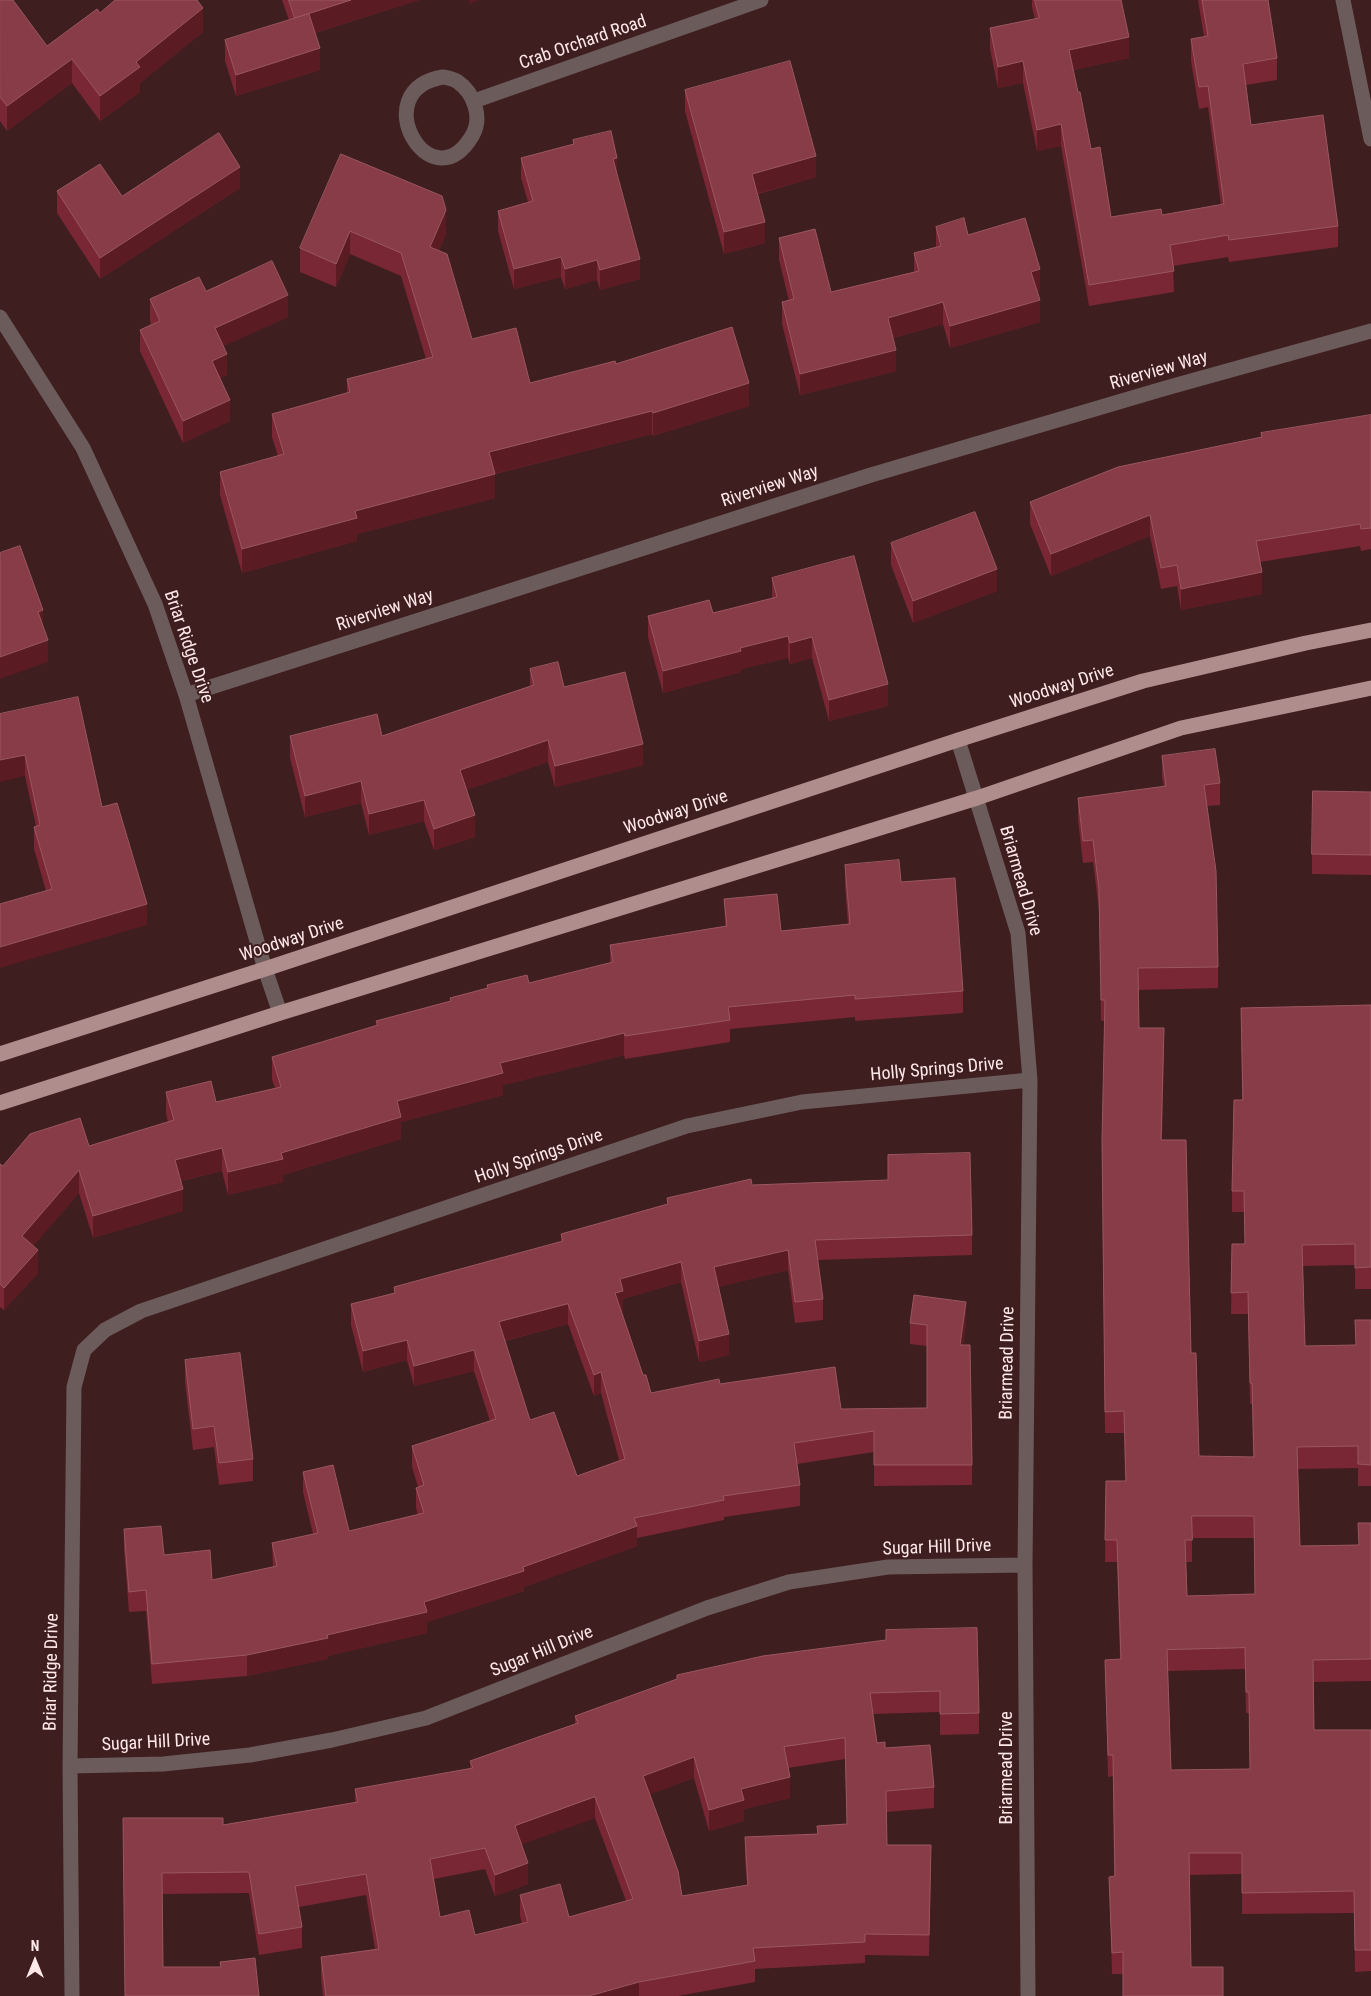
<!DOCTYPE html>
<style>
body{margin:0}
#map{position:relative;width:1371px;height:1996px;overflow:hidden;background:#3e1e1f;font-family:"Roboto Condensed",sans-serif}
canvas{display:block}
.north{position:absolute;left:10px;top:1936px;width:50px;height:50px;-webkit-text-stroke:4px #3e1e1f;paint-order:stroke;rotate:0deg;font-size:14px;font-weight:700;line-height:20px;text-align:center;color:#ffe8e8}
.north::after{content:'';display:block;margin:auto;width:18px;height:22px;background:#ffe8e8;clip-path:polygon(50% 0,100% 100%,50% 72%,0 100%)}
</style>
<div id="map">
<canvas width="1371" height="1996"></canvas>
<div class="north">N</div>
</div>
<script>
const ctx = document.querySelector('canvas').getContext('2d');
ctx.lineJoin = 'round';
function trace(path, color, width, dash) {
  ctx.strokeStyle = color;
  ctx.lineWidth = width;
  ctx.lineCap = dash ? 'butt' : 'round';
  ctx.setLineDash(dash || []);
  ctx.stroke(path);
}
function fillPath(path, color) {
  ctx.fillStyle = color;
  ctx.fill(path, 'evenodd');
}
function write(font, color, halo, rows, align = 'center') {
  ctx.font = font + ' "Roboto Condensed",sans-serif';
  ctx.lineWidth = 4;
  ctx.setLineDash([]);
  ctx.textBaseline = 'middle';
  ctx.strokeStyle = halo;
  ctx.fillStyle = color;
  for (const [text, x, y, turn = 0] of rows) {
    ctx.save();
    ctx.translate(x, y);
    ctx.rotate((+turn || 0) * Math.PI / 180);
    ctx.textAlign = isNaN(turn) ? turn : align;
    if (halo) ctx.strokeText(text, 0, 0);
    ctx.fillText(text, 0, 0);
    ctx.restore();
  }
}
const minor = new Path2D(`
 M1343 0 1371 139
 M443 77C448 78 454 79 458 82 474 93 483 118 472 136 431 205 364 90 443 77Z
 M474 101 761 0
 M0 317 83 448 155 604 186 695 265 969 280 1013
 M186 695 871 475 1166 388 1371 331
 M958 740 1018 933 1030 1080 1025 1565 1028 1996
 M70 1766 163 1764 250 1755 332 1740 426 1718 707 1608 789 1582 888 1567 1025 1565
 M72 1996 70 1766 74 1387 84 1350 105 1330 141 1311 687 1126 802 1102 1030 1080`);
const major = new Path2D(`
 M0 1054 265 969 958 740 1143 681 1306 643 1371 630
 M0 1103 280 1013 977 798 1181 728 1371 688`);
const wall = new Path2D(`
 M0 0 47 46 100 13 203 32 140 83V92L100 121 72 83 7 131 0 121Z
 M282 0H419L315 33 320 70 236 96 225 61V40L289 20Z
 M1032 0H1121L1129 58 1073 70 1091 149 1111 217 1162 215 1221 205 1208 107 1199 109 1191 61V39L1204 37 1198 0H1268L1277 58V80L1246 85 1251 125 1338 226V247L1229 262 1228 257 1173 266 1174 292 1089 306 1061 146 1037 151 1023 83 998 88 990 49V28L1035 19 1032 7Z
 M685 90 816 177 758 194 765 243 724 254 685 111Z
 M573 140 617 175 640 279 600 290 597 280 565 289 561 277 514 289 498 231V211L528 202 521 178V158L573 144Z
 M341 154 446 234 439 250 472 339 530 383 616 364 749 406 653 436 652 434 495 474V498L357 534V541L242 573 220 495V472L278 456 272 437V414L347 393V379L426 359 401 276 350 254 336 287 300 272V248Z
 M240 188 100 279 57 213V191L122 196Z
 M936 227 968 235 1040 290 1037 291 1040 322 950 348 943 324 893 338 896 371 800 395 782 324V302L789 301 779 260V238L831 292 914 272V253L936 247Z
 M206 291 288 317 223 346 227 375 220 378 230 421 183 443 140 351V330L151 324 150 321V299Z
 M1371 415V549L1361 551 1360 546 1260 562 1262 594 1181 610 1177 586 1161 589 1150 536 1051 576 1030 524V502L1261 437V433Z
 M891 543 997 591 913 623 891 565Z
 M772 578 888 706 829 721 812 658 790 664 788 658 741 669V672L663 693 648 637V616L713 613 772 598Z
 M530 669 564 687 643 765 555 787 548 762 466 790 475 837 434 850 424 821 369 835 361 803 305 817 290 758V736H382L530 686Z
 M0 714 102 807 147 925 46 891 34 849V827L36 826 25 776Z
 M1162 756 1220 783V805L1207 806 1218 967V988L1138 990 1139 1028 1164 1050 1162 1140 1191 1353 1199 1456 1253 1457 1252 1404H1250L1248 1314H1231L1232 1244H1245L1244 1212H1232V1191L1242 1100 1241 1008 1371 1005V1289H1355V1265L1303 1266 1305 1346 1355 1345 1371 1320V1486H1358V1468L1298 1469 1300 1546 1358 1545 1371 1523V1681L1314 1682V1730H1371V1971L1355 1972 1354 1913 1242 1914V1874L1189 1875 1123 1974H1112L1109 1877 1114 1876 1113 1776 1108 1777 1105 1660 1120 1659 1117 1562H1105L1106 1481H1125L1124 1433H1105L1102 1162 1105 1021H1101L1099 910 1093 862 1083 863 1078 820V798L1164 787 1162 777ZM1192 1538H1254L1255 1594 1187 1596 1186 1562H1192ZM1245 1669 1246 1713H1249L1250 1769 1171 1770 1168 1671Z
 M1371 792V875L1312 874V854Z
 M845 865 901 882 963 991V1013L855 1021V1017L730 1029V1042L625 1059 624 1055 503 1085V1095L401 1122V1139L283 1175V1182L228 1195 222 1171 181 1181 183 1211 93 1238 79 1193 33 1246 38 1273 4 1310 0 1307V1164L3 1166 89 1146 168 1122 166 1114V1092L216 1102 275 1088 272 1080V1057L376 1026V1021L450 1001V998L487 988V985L529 983 610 963V945L725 926 724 899 781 931 848 924 845 887Z
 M752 1185 972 1235V1255L818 1260 823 1299V1320L795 1323 788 1270 718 1287 729 1355 699 1362 681 1282 623 1299V1311L622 1312 643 1375 651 1393 720 1384 841 1409 927 1408V1346L910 1344V1323L966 1322 963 1345 972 1465V1485L874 1486V1452L797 1464 800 1485V1506L724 1517V1520L637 1538V1546L524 1587V1591L427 1622V1633L328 1656V1659L247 1676 152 1684 146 1611 129 1612 124 1550V1529L164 1555 212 1580 273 1567 272 1543 313 1534 303 1492V1472L349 1531 418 1515 416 1508V1488L418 1487 412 1467V1446L490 1421 474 1371 414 1386 407 1360 363 1372 351 1325V1304L394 1293V1287L561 1242V1234L667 1204V1198ZM568 1324 594 1396 601 1393 619 1460 577 1476 530 1420 505 1341Z
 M185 1360 253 1459V1481L219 1485 214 1447 193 1450 185 1382Z
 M886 1640 979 1713V1734L940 1735V1712L873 1714 877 1743 934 1787V1808L886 1812 887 1845 931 1866 929 1956 865 1955V1963L755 1969V1982L678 1996H323L321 1978V1957L375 1949 366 1895 299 1907 302 1927V1948L259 1955 249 1893 162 1894 163 1967H220V1962L255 1958 125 1996 123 1818 223 1825 355 1802V1789L470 1769V1761L575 1724V1716L677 1679V1675ZM845 1759 847 1824 817 1826V1834L745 1837V1858L747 1885 682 1896 650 1794 694 1778 709 1831 744 1821V1809L790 1798 788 1768ZM595 1818 626 1901 569 1917 520 1895V1916L522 1924 475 1935 440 1917 434 1879 485 1869 495 1896 528 1884 521 1844Z`);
const shadedWall = new Path2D(`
 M351 0H419L295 39V18Z
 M469 0H480L469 4Z
 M203 8V32L140 83V92L100 121V96L136 62Z
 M1129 37V58L1069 71V50Z
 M320 48V70L236 96V75Z
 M72 59V83L7 131V106Z
 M1023 61V83L998 88V67Z
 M1061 124V146L1037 151V130Z
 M816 156V177L752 195V174Z
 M617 158V178L613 159Z
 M240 167V188L100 279V258Z
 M446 210V234L430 270V247Z
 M765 222V243L724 254V232Z
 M350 231V254L336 287V264Z
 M561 257V277L514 289V269Z
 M640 259V279L600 290V270Z
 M597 260V280L565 289V269Z
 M1040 269V290L1031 293V272Z
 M288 295V317L215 350V328Z
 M1040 300V322L950 348V326Z
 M943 302V324L888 339V318Z
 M896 350V371L800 395V374Z
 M227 354V375L212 382V361Z
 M749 383V406L653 436V413Z
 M230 400V421L183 443V421Z
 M652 411V434L489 475V452Z
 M495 474V498L357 534V541L242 573V549L355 511Z
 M1150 515V536L1051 576V554Z
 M997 569V591L913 623V601Z
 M1262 572V594L1181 610V589Z
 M43 610V632L38 612Z
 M788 636V658L741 669V672L663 693V671L740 648Z
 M812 637V658L790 664V643Z
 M48 640V662L0 679V657Z
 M888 684V706L829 721V700Z
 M548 740V762L460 792V770Z
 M643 744V765L555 787V766Z
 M25 755V776L0 782V760Z
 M361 781V803L305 817V796Z
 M424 800V821L369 835V814Z
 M475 815V837L434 850V829Z
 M147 904V925L0 968V947Z
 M624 1033V1055L503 1085V1095L401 1122V1139L283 1175V1182L228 1195V1172L281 1153 397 1101 500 1063Z
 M222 1148V1171L175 1182V1160Z
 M79 1170V1193L22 1259V1236Z
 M183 1189V1211L93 1238V1216Z
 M38 1250V1273L4 1310V1288Z
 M788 1250V1270L714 1288V1267Z
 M681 1262V1282L623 1299V1311L615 1314V1293L620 1279Z
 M966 1302V1322L960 1365V1345Z
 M568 1304V1324L499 1342V1322Z
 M729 1334V1355L699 1362V1341Z
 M407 1340V1360L363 1372V1351Z
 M474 1350V1371L414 1386V1366Z
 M601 1372V1393L594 1396V1375Z
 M637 1526V1546L524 1587V1591L427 1622V1633L328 1656V1659L247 1676V1655L327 1635 424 1602Z
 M694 1757V1778L643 1797V1776Z
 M790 1777V1798L744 1809V1821L709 1831V1810L741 1789Z
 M595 1797V1818L515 1847V1826Z
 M528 1863V1884L495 1896V1875Z
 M639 1982V1996H589Z`);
const building = new Path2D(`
 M0 0H13L47 46 97 9 100 13 115 0H197L203 8 136 62 140 67 100 96 72 59 7 106 0 97Z
 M289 0H351L295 18Z
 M1035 0H1121L1129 37 1069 50 1078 92H1080L1091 149 1100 147 1111 217 1161 209 1162 215 1224 204 1208 86 1199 87 1191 39 1208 36 1202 0H1268L1277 58 1243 64 1251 125 1323 115 1338 226 1229 240 1228 235 1170 245 1174 271 1089 285 1061 124 1037 130 1023 61 998 67 990 28 1039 18Z
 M309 14 320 48 236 75 225 40Z
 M790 61 816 156 752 174 765 222 724 232 685 90Z
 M611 131 617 158 613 159 640 259 600 270 597 260 565 269 561 257 514 269 498 211 533 201 521 158 574 144 573 140Z
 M219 133 240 167 100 258 57 191 100 164 122 196Z
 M341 154 442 196 446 210 430 247 447 254 472 339 516 328 530 383 615 361 616 364 732 327 749 383 653 413 652 411 489 452 495 474 355 511 357 518 242 549 220 472 284 454 272 414 350 392 347 379 433 357 401 253 350 231 336 264 300 248Z
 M964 218 968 235 1025 218 1040 269 1031 272 1040 300 950 326 943 302 888 318 896 350 800 374 782 302 794 299 779 238 815 229 831 292 919 271 914 253 941 246 936 227Z
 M272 261 288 295 215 328 227 354 212 361 230 400 183 421 140 330 160 321 150 299 199 277 206 291Z
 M1371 415V528L1361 529 1360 524 1256 541 1262 572 1181 589 1177 565 1161 568 1150 515 1051 554 1030 502 1118 467 1262 437 1261 433Z
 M975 512 997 569 913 601 891 543Z
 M20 546 43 610 38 612 48 640 0 657V553Z
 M854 556 888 684 829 700 812 637 790 643 788 636 740 648 741 651 663 671 648 616 709 600 713 613 777 597 772 578Z
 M558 662 564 687 625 672 643 744 555 766 548 740 460 770 475 815 434 829 424 800 369 814 361 781 305 796 290 736 377 714 382 736 534 685 530 669Z
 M78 697 102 807 117 803 147 904 0 947V904L52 889 34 827 40 825 25 755 0 760V714Z
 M1215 749 1220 783 1204 785 1216 871 1218 967 1138 968 1139 1028H1164L1161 1140H1186L1191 1353H1196L1199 1456 1254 1457 1252 1383H1250L1248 1292 1231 1293 1232 1244H1245L1244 1191H1232L1234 1100H1243L1241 1008 1371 1005V1267L1355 1268V1244L1302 1245 1305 1346 1356 1345 1355 1320H1371V1465L1358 1464V1446L1297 1447 1300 1546 1359 1545 1358 1523H1371V1659L1313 1660 1314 1730H1371V1950H1355L1354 1891 1242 1893V1853H1189L1191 1967H1223V1996H1123V1952L1112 1953 1109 1877 1115 1876 1113 1755H1108L1105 1660 1121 1659 1117 1540H1105L1106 1481H1126L1124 1411 1105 1412 1102 1140 1105 1000H1101L1099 889 1093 840 1083 841 1078 798 1166 786 1162 756ZM1192 1516H1254L1255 1594 1187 1596 1185 1540H1192ZM1245 1648 1246 1692H1249L1250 1769 1171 1770 1167 1650Z
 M1313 791 1371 792V855L1312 854Z
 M899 860 901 882 955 878 963 991 855 999V995L728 1007 730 1020 625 1036 624 1033 500 1063 503 1073 397 1101 401 1117 281 1153 283 1159 228 1172 222 1148 175 1160 183 1189 93 1216 79 1170 22 1236 38 1250 4 1288 0 1284V1164L3 1166 30 1134 80 1118 89 1146 174 1120 166 1092 211 1081 216 1102 281 1087 272 1057 378 1025 376 1021 451 1001 450 998 488 988 487 985 527 975 529 983 613 962 610 945 727 926 724 899 777 894 781 931 850 924 845 865Z
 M970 1153 972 1235 815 1240 823 1299 795 1302 788 1250 714 1267 729 1334 699 1341 681 1262 620 1279 623 1291 615 1293 643 1375H646L651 1393 719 1379 720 1384 835 1367 841 1409 927 1408V1325L910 1323 914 1295 966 1302 960 1345H970L972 1465H874V1431L794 1443 800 1485 723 1496 724 1500 634 1518 637 1526 523 1567 524 1571 424 1602 427 1612 327 1635 328 1638 247 1655 152 1664 146 1590 129 1592 124 1529 161 1526 164 1555 210 1550 212 1580 277 1566 272 1543 318 1533 303 1472 333 1465 349 1531 424 1513 416 1488 424 1485 412 1446 496 1419 474 1350 414 1366 407 1340 363 1351 351 1304 395 1293 394 1287 563 1241 561 1234 668 1204 667 1198 751 1179 752 1185 888 1180V1155ZM568 1304 594 1375 601 1372 625 1459 577 1476 554 1412 530 1420 499 1322Z
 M240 1353 253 1459 219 1463 214 1426 193 1429 185 1360Z
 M977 1628 979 1713 940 1714V1691L870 1693 877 1743 885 1742V1748L930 1745 934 1787 886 1791 887 1845H931L929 1935 865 1934V1942L753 1948 755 1961 639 1982 589 1996H326L321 1957 379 1949 366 1874 295 1886 302 1927 259 1934 249 1872 162 1873 163 1967H221L220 1962 255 1958 259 1996H125L123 1818H223V1825L358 1802 355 1789 473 1768 470 1761 578 1723 575 1716 677 1679V1675L763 1656 886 1640V1630ZM845 1738 847 1824 817 1826 818 1834 745 1837 748 1885 682 1896 678 1871 643 1776 694 1757 709 1810 744 1800 741 1789 790 1777 784 1747ZM595 1797 633 1899 569 1917 560 1884 520 1895 528 1922 475 1935 469 1910 440 1917 430 1859 485 1848 495 1875 528 1863 515 1826Z`);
const streetNames = [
 ["Crab Orchard Road",583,43,-19],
 ["Riverview Way",1159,371,-16],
 ["Riverview Way",770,487,-18],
 ["Riverview Way",385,611,-18],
 ["Briar Ridge Drive",188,647,71],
 ["Woodway Drive",1062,687,-18],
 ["Woodway Drive",676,813,-18],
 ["Briarmead Drive",1020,881,74],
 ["Woodway Drive",292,940,-18],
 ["Holly Springs Drive",937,1070,-5],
 ["Holly Springs Drive",539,1157,-19],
 ["Briarmead Drive",1008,1363,-89],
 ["Sugar Hill Drive",937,1548,-2],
 ["Sugar Hill Drive",542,1652,-22],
 ["Briar Ridge Drive",52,1672,-89],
 ["Sugar Hill Drive",156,1743,-3],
 ["Briarmead Drive",1007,1768,-90]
];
trace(minor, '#6c5b5b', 15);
trace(major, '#b08d8d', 15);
fillPath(wall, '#792734');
fillPath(shadedWall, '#5b1b23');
fillPath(building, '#873c47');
trace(building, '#9a5760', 1);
write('18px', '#ffe8e8', '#3e1e1f', streetNames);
</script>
